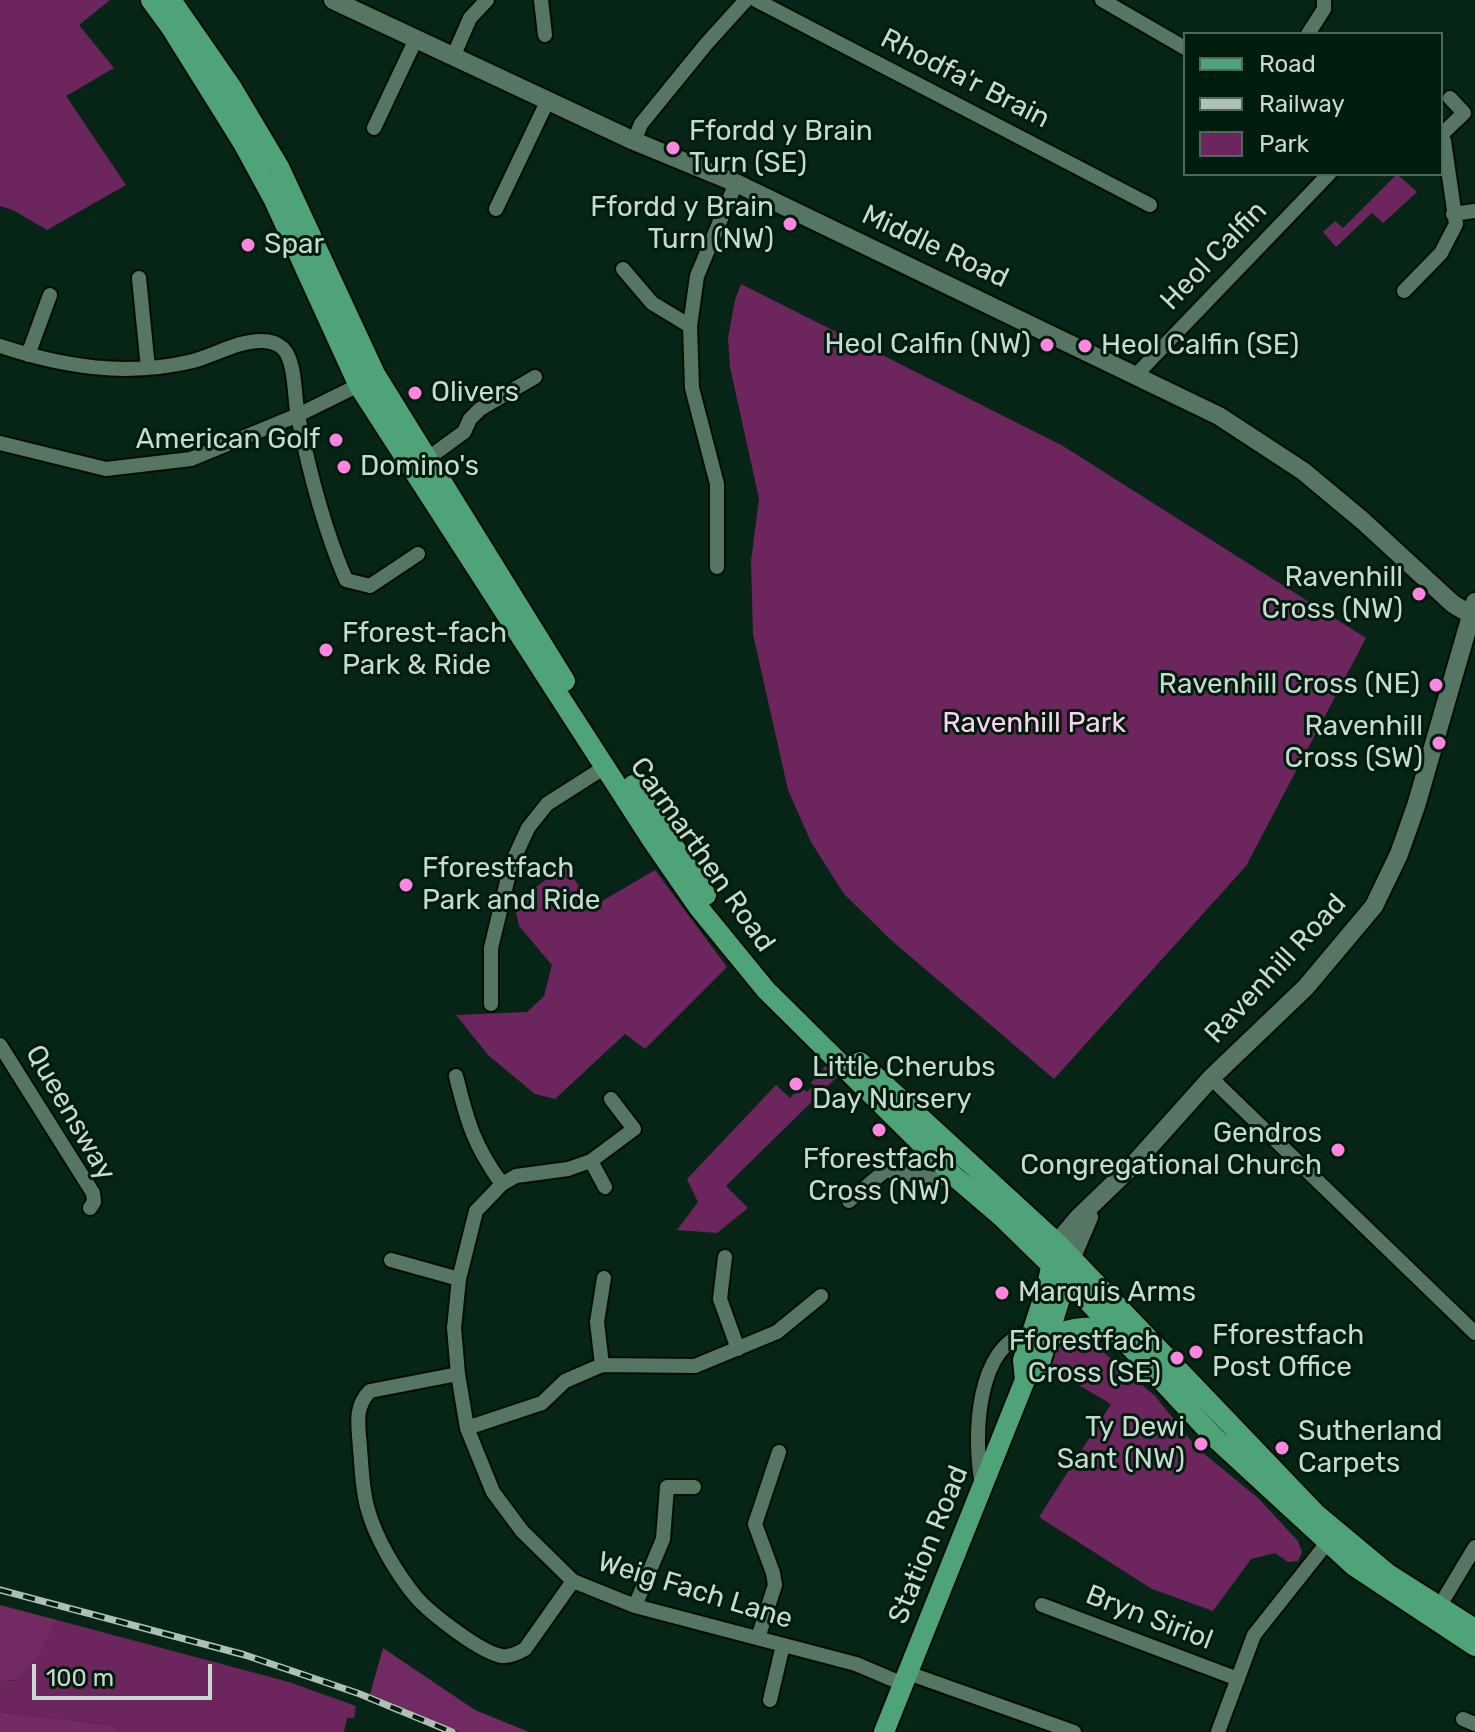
<!DOCTYPE html>
<style>
body{margin:0}
#map{position:relative;width:1475px;height:1732px;overflow:hidden;background:#072516;font-family:Rubik,sans-serif}
canvas{display:block}
.legend{position:absolute;left:1183px;top:32px;width:260px;height:144px;box-sizing:border-box;background:#001c0d;border:2px solid #50685b;margin:0;padding:10px 14px;list-style:none;font-size:24px;color:#c8d9cf}
.legend li{display:flex;align-items:center;gap:16px;height:40px}
.legend b{width:40px;border:2px solid #50685b}
.scale{position:absolute;left:32px;top:1664px;width:180px;height:36px;box-sizing:border-box;border:4px solid #c8d9cf;border-top:0;padding-left:10px;font-size:24px;line-height:28px;white-space:nowrap;color:#c8d9cf;-webkit-text-stroke:6px #001c0d;paint-order:stroke}
</style>
<div id="map">
<canvas width="1475" height="1732"></canvas>
<ul class="legend">
<li><b style="height:10px;background:#4ea378"></b>Road</li>
<li><b style="height:10px;background:#aec0b6"></b>Railway</li>
<li><b style="height:22px;background:#6d255d"></b>Park</li>
</ul>
<div class="scale">100 m</div>
</div>
<script>
const ctx = document.querySelector('canvas').getContext('2d');
ctx.lineJoin = 'round';
function fillPath(path, color) {
  ctx.fillStyle = color;
  ctx.fill(path, 'evenodd');
}
function trace(path, color, width, dash) {
  ctx.strokeStyle = color;
  ctx.lineWidth = width;
  ctx.lineCap = dash ? 'butt' : 'round';
  ctx.setLineDash(dash || []);
  ctx.stroke(path);
}
function write(font, color, halo, rows, align = 'center') {
  ctx.font = font + ' Rubik,sans-serif';
  ctx.lineWidth = 6;
  ctx.setLineDash([]);
  ctx.textBaseline = 'middle';
  ctx.strokeStyle = halo;
  ctx.fillStyle = color;
  for (const [text, x, y, turn = 0] of rows) {
    ctx.save();
    ctx.translate(x, y);
    ctx.rotate((+turn || 0) * Math.PI / 180);
    ctx.textAlign = isNaN(turn) ? turn : align;
    if (halo) ctx.strokeText(text, 0, 0);
    ctx.fillText(text, 0, 0);
    ctx.restore();
  }
}
const green = new Path2D(`
 M0 0H110L79 25 114 68 66 96 126 185 47 230 13 210 0 206Z
 M1397 174 1417 192 1383 223 1372 213 1336 247 1323 232 1335 221 1343 228Z
 M741 284 1063 446 1366 638 1246 866 1054 1079 891 940 844 894 811 842 788 790 753 634 751 561 759 499 730 367 728 338 735 300Z
 M566 866 592 907 655 870 727 967 645 1049 625 1034 555 1099 535 1094 488 1055 456 1015 527 1012 544 996 552 965 519 926 514 902Z
 M826 1065 838 1076 726 1186 748 1208 717 1233 677 1230 698 1202 687 1179 776 1085 790 1098 801 1087 807 1092 814 1085 811 1083Z
 M1080 1339 1095 1345 1155 1396 1197 1448 1258 1498 1298 1541 1302 1552 1298 1561 1288 1562 1275 1553 1251 1559 1213 1611 1152 1589 1039 1517 1111 1404 1051 1369 1048 1363C1053 1345 1063 1341 1080 1339Z
 M57 1620 289 1682 356 1706 354 1718H347L344 1732H120L113 1725 0 1712V1681L18 1680 40 1655Z`);
const forest = new Path2D(`
 M0 1605 57 1620 40 1655 18 1680 0 1681Z
 M383 1648 475 1710 529 1732H459L370 1694Z
 M0 1712 113 1725 120 1732H0Z`);
const minor = new Path2D(`
 M541 0 545 35
 M756 0 1150 205
 M1102 0 1185 48
 M1308 34 1324 9V0
 M453 57 470 18 487 0
 M374 128 416 39
 M1441 135 1464 113 1450 98
 M634 141 641 124 707 43 746 0
 M496 209 548 100
 M1453 214 1475 211
 M623 269 652 303 690 326
 M139 278 148 368
 M1404 291 1441 253 1456 224 1444 141 1441 136
 M0 346C63 367 127 377 193 361 215 355 240 340 263 341 273 341 284 346 288 356 296 374 294 397 298 416 309 471 324 529 346 580L370 586 418 554
 M28 355 50 295
 M1136 375 1329 174
 M0 443 106 469 191 459 298 415 365 382
 M427 459 464 432 470 419 480 409 535 377
 M717 567V484L692 388 690 326 697 276 736 183
 M491 1004V948L511 865 528 828 547 804 605 767
 M0 1045 93 1193 94 1202 90 1208
 M456 1076C467 1121 474 1146 502 1184
 M1211 1078 1475 1333
 M611 1099 634 1129 591 1161 568 1169 516 1176 502 1184 476 1211 459 1279 454 1328 458 1374 467 1428 493 1492 522 1531 573 1581 635 1606 856 1664 903 1684
 M591 1161 605 1187
 M849 1201 886 1170 934 1179 955 1177
 M725 1257 720 1299 738 1349
 M391 1260 459 1279
 M602 1365 597 1322 604 1278
 M458 1374 370 1391C353 1408 359 1427 360 1449 362 1469 362 1491 368 1510 376 1539 397 1574 416 1597 430 1613 481 1653 502 1656 510 1657 518 1653 525 1649L573 1581
 M467 1428 542 1403 565 1381 602 1365 695 1366 777 1332 821 1296
 M982 1484C973 1440 975 1343 1031 1332
 M1042 1605 1238 1679
 M635 1606 663 1539 667 1487H694
 M1439 1607 1475 1547
 M758 1638 775 1585 773 1573 755 1524 779 1452
 M908 1673 1074 1732
 M770 1700 783 1645
 M1463 1719 1475 1724
 M1218 1732 1254 1635 1327 1543`);
const tertiary = new Path2D(`
 M333 0 634 141 736 183 1219 416 1303 471 1363 521 1453 604 1470 614
 M1057 1243 1078 1218 1133 1165 1211 1078 1306 987 1374 906 1399 854 1416 806 1475 602
 M1071 1259 1089 1217`);
const primary = new Path2D(`
 M151 0 170 26 243 143 274 200 359 386 652 840 699 908 766 990 955 1177 1003 1218 1085 1298 1215 1438 1354 1566 1475 1646
 M171 0 232 88 279 167 375 374 565 681
 M633 785 706 895
 M860 1062 1057 1243 1316 1514 1388 1574 1475 1629
 M1049 1337C1072 1328 1092 1323 1115 1334
 M1025 1380 1023 1360 1046 1290 1054 1254
 M884 1732 1025 1380 1039 1366 1069 1269`);
const rail = new Path2D(`
 M0 1590 245 1655 360 1694 452 1732`);
const markers = [
 [673,148,8,"#fe85e0"],
 [790,224,8,"#fe85e0"],
 [248,245,8,"#fe85e0"],
 [1047,345,8,"#fe85e0"],
 [1085,346,8,"#fe85e0"],
 [415,393,8,"#fe85e0"],
 [336,440,8,"#fe85e0"],
 [344,467,8,"#fe85e0"],
 [1419,594,8,"#fe85e0"],
 [326,650,8,"#fe85e0"],
 [1436,685,8,"#fe85e0"],
 [1439,743,8,"#fe85e0"],
 [406,885,8,"#fe85e0"],
 [796,1084,8,"#fe85e0"],
 [879,1130,8,"#fe85e0"],
 [1338,1150,8,"#fe85e0"],
 [1002,1293,8,"#fe85e0"],
 [1196,1352,8,"#fe85e0"],
 [1177,1358,8,"#fe85e0"],
 [1201,1444,8,"#fe85e0"],
 [1282,1448,8,"#fe85e0"]
];
const streetNames = [
 ["Rhodfa'r Brain",965,79,27],
 ["Middle Road",935,247,25],
 ["Heol Calfin",1214,256,-46],
 ["Carmarthen Road",702,855,55],
 ["Ravenhill Road",1276,969,-47],
 ["Queensway",70,1113,60],
 ["Station Road",929,1545,-68],
 ["Weig Fach Lane",695,1591,17],
 ["Bryn Siriol",1149,1618,21]
];
const poiNames = [
 ["Ffordd y Brain",689,132],
 ["Turn (SE)",689,164],
 ["Ffordd y Brain",774,208,"right"],
 ["Turn (NW)",774,240,"right"],
 ["Spar",264,245],
 ["Heol Calfin (NW)",1031,345,"right"],
 ["Heol Calfin (SE)",1101,346],
 ["Olivers",431,393],
 ["American Golf",320,440,"right"],
 ["Domino's",360,467],
 ["Ravenhill",1403,578,"right"],
 ["Cross (NW)",1403,610,"right"],
 ["Fforest-fach",342,634],
 ["Park & Ride",342,666],
 ["Ravenhill Cross (NE)",1420,685,"right"],
 ["Ravenhill",1423,727,"right"],
 ["Cross (SW)",1423,759,"right"],
 ["Fforestfach",422,869],
 ["Park and Ride",422,901],
 ["Little Cherubs",812,1068],
 ["Day Nursery",812,1100],
 ["Gendros",1322,1134,"right"],
 ["Congregational Church",1322,1166,"right"],
 ["Fforestfach",879,1160,"center"],
 ["Cross (NW)",879,1192,"center"],
 ["Marquis Arms",1018,1293],
 ["Fforestfach",1212,1336],
 ["Post Office",1212,1368],
 ["Fforestfach",1161,1342,"right"],
 ["Cross (SE)",1161,1374,"right"],
 ["Ty Dewi",1185,1428,"right"],
 ["Sant (NW)",1185,1460,"right"],
 ["Sutherland",1298,1432],
 ["Carpets",1298,1464]
];
const parkNames = [
 ["Ravenhill Park",1034,724]
];
fillPath(green, '#6d255d');
fillPath(forest, '#722a62');
trace(minor, '#000d04', 18);
trace(tertiary, '#000d04', 22);
trace(primary, '#000d04', 24);
trace(minor, '#567563', 14);
trace(tertiary, '#567563', 18);
trace(primary, '#4ea378', 20);
trace(rail, '#aec0b6', 7);
trace(rail, '#001c0d', 4, [12]);
for (const [x, y, r, color] of markers) {
  const dot = new Path2D();
  dot.arc(x, y, r, 0, 2 * Math.PI);
  ctx.fillStyle = color;
  ctx.fill(dot);
  trace(dot, '#001c0d', 3);
}
write('28px', '#c8d9cf', '#001c0d', streetNames);
write('28px', '#c8d9cf', '#001c0d', poiNames, 'left');
write('28px', '#fdd2f0', '#001c0d', parkNames);
</script>
